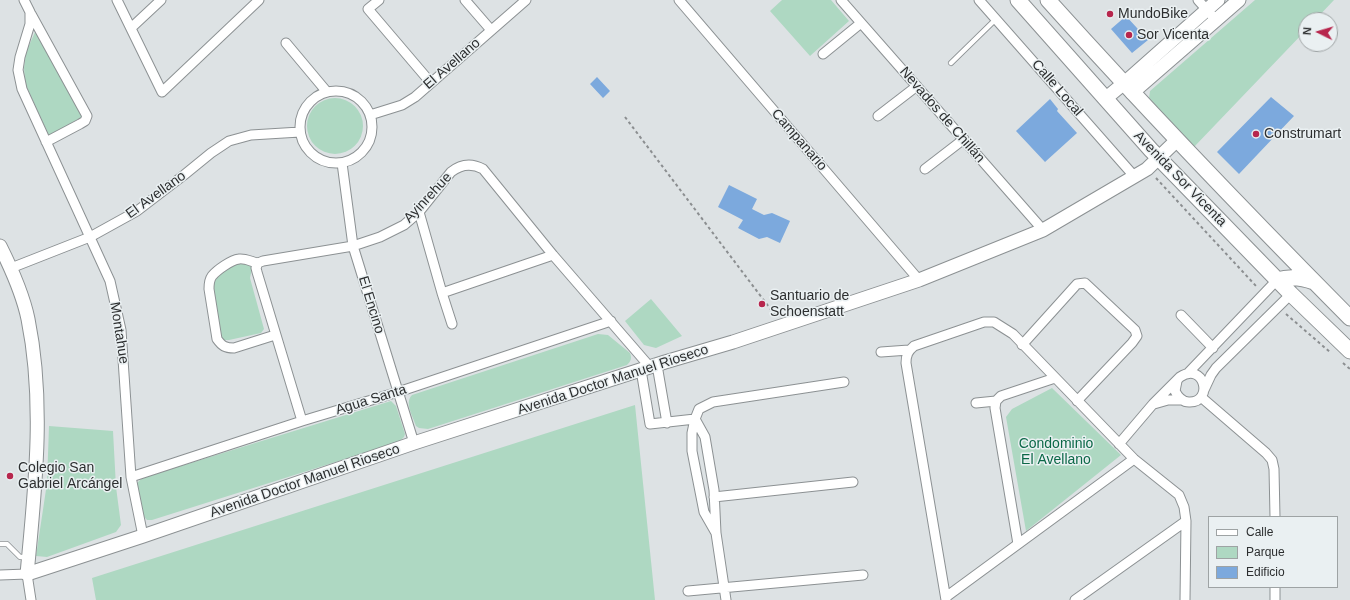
<!DOCTYPE html>
<meta charset="utf-8">
<style>
body{margin:0}
#map{position:relative;width:1350px;height:600px;overflow:hidden;background:#dde2e4;font-family:Arial,sans-serif}
canvas{display:block}
.legend{position:absolute;left:1208px;top:516px;width:130px;height:72px;box-sizing:border-box;background:#eaf0f2;border:1px solid #9ea3a4;margin:0;padding:5px 7px;list-style:none;font-size:12px;color:#2d2f30}
.legend li{display:flex;align-items:center;gap:8px;height:20px}
.legend b{width:20px;border:1px solid #9ea3a4}
.north{position:absolute;left:1298px;top:12px;width:40px;height:40px;box-sizing:border-box;background:#eaf0f2;border:1px solid #9ea3a4;border-radius:50%;rotate:275deg;font-size:11px;font-weight:700;line-height:16px;text-align:center;color:#2d2f30}
.north::after{content:'';display:block;margin:auto;width:14px;height:18px;background:#b7264d;clip-path:polygon(50% 0,100% 100%,50% 72%,0 100%)}
</style>
<div id="map">
<canvas width="1350" height="600"></canvas>
<ul class="legend">
<li><b style="height:5px;background:#fff"></b>Calle</li>
<li><b style="height:11px;background:#aed8c2"></b>Parque</li>
<li><b style="height:11px;background:#7ca9dd"></b>Edificio</li>
</ul>
<div class="north">N</div>
</div>
<script>
const ctx = document.querySelector('canvas').getContext('2d');
ctx.lineJoin = 'round';
function fillPath(path, color) {
  ctx.fillStyle = color;
  ctx.fill(path, 'evenodd');
}
function trace(path, color, width, dash) {
  ctx.strokeStyle = color;
  ctx.lineWidth = width;
  ctx.lineCap = dash ? 'butt' : 'round';
  ctx.setLineDash(dash || []);
  ctx.stroke(path);
}
function write(font, color, halo, rows, align = 'center') {
  ctx.font = font + ' Arial,sans-serif';
  ctx.lineWidth = 3;
  ctx.setLineDash([]);
  ctx.textBaseline = 'middle';
  ctx.strokeStyle = halo;
  ctx.fillStyle = color;
  for (const [text, x, y, turn = 0] of rows) {
    ctx.save();
    ctx.translate(x, y);
    ctx.rotate((+turn || 0) * Math.PI / 180);
    ctx.textAlign = isNaN(turn) ? turn : align;
    if (halo) ctx.strokeText(text, 0, 0);
    ctx.fillText(text, 0, 0);
    ctx.restore();
  }
}
const green = new Path2D(`
 M782 0H831L849 21 810 56 770 11Z
 M1255 0H1334L1315 20H1306V30L1194 147 1149 98 1150 91Z
 M36 30 82 117 49 136 25 83 24 68 26 52Z
 M307 126a28 28 0 1 1 56 0a28 28 0 1 1-56 0Z
 M241 262 253 264 250 278 264 329 261 333 229 340H224L221 337 213 287C214 275 231 267 241 262Z
 M651 299 682 336 656 348 644 345 625 321Z
 M598 334 608 335 630 353C632 358 631 361 627 365L428 429 419 428 416 426C413 416 404 403 412 395Z
 M1052 388 1121 455 1026 531 1006 417 1012 409Z
 M391 401 396 406 405 434 404 437 399 442 152 520H147C141 515 136 491 137 483L142 478Z
 M635 405 655 600H96L92 578Z
 M49 426 113 431 116 487 121 525 116 532 47 557 36 556 47 483Z`);
const building = new Path2D(`
 M1126 16 1148 40 1132 53 1111 29Z
 M597 77 610 91 603 98 590 84Z
 M1271 97 1294 116 1239 174 1217 152Z
 M1050 99 1058 109 1057 111 1077 133 1045 162 1016 131Z
 M729 185 757 199 752 209 764 215 772 213 790 221 780 243 767 237 759 239 738 228 743 220 718 207Z`);
const path = new Path2D(`
 M625 117 775 315
 M1156 178 1256 286
 M1286 314 1331 353
 M1343 363 1350 369`);
const lane = new Path2D(`
 M951 63 996 19
 M0 544H7L20 557H27`);
const street = new Path2D(`
 M24 0 30 12V24L20 57 18 70 22 89 110 281 121 330 131 477 143 536
 M117 0 162 92 259 0
 M379 0 368 9 431 83
 M465 0 491 30
 M679 0 919 280
 M841 0 1043 230
 M979 0 1134 176
 M1198 0 1216 20
 M31 14 87 116 85 121 80 124 46 142
 M131 28 161 0
 M286 43 327 92
 M823 54 861 23
 M300 127a36 36 0 1 1 72 0a36 36 0 1 1-72 0Z
 M370 115 402 105 415 97 526 0
 M878 116 917 86
 M342 163 353 246 414 443
 M925 169 964 139
 M419 212 442 293 553 255
 M258 263C252 262 245 258 239 259 231 260 217 270 212 276 209 280 209 284 209 289L217 339C222 346 225 348 234 348L275 335
 M11 268 90 237 137 211 184 175 211 153 229 141 251 135 300 132
 M442 293 452 324
 M1181 315 1213 348
 M1022 345 1077 284 1085 283 1135 330 1137 336 1132 343 1077 401
 M881 352 909 350
 M657 365 667 423
 M641 370 650 424 695 419
 M1188 373 1277 280
 M1204 390 1211 375 1216 368 1291 294
 M1201 397 1266 453 1272 460 1274 469 1275 517
 M976 403 996 401
 M1154 404 1168 400H1181
 M695 419 705 437 714 490 716 533 704 512 692 451V433L695 419 699 409 713 402 844 382
 M302 421 257 272 256 268 258 263 263 261 353 246 380 237 404 225 419 212 451 172C461 164 472 163 483 169L553 255 650 367
 M1119 444 1153 404 1180 377C1205 361 1214 403 1189 402 1182 402 1178 397 1175 391L1177 381
 M131 477 302 421 398 392 611 321
 M714 497 853 482
 M716 533 726 600
 M1018 544 995 408 996 401 1001 396 1055 378
 M0 575 27 574 31 600
 M1275 587V600
 M688 591 863 575
 M946 597 1134 459
 M946 600 906 363C906 355 908 351 914 346L984 322H994L1013 334 1134 459 1179 495 1184 507 1186 521 1185 600
 M1075 600 1186 521`);
const secondary = new Path2D(`
 M1132 93 1239 0
 M1105 99 1123 84 1218 0
 M0 246C11 268 23 295 28 319 45 403 35 489 27 574L143 536 414 443 665 362 733 342 919 280 1043 230 1147 169 1177 140`);
const primary = new Path2D(`
 M1018 0 1151 150 1291 294 1350 351
 M1048 0C1146 109 1247 214 1350 318
 M1277 280C1290 276 1301 277 1314 282`);
const markers = [
 [1110,14,4,"#b7264d"],
 [1129,35,4,"#b7264d"],
 [1256,134,4,"#b7264d"],
 [762,304,4,"#b7264d"],
 [10,476,4,"#b7264d"]
];
const poiNames = [
 ["MundoBike",1118,14],
 ["Sor Vicenta",1137,35],
 ["Construmart",1264,134],
 ["Santuario de",770,296],
 ["Schoenstatt",770,312],
 ["Colegio San",18,468],
 ["Gabriel Arcángel",18,484]
];
const streetNames = [
 ["El Avellano",452,64,-41],
 ["Calle Local",1057,88,49],
 ["Nevados de Chillán",942,115,49],
 ["Campanario",799,140,49],
 ["Avenida Sor Vicenta",1180,179,46],
 ["El Avellano",156,195,-36],
 ["Ayinrehue",428,198,-47],
 ["El Encino",371,305,73],
 ["Montahue",119,333,81],
 ["Avenida Doctor Manuel Rioseco",613,380,-18],
 ["Agua Santa",371,400,-17],
 ["Avenida Doctor Manuel Rioseco",305,481,-19]
];
const parkNames = [
 ["Condominio",1056,444],
 ["El Avellano",1056,460]
];
fillPath(green, '#aed8c2');
fillPath(building, '#7ca9dd');
trace(lane, '#8c9193', 6);
trace(street, '#8c9193', 11);
trace(secondary, '#8c9193', 15);
trace(primary, '#8c9193', 17);
trace(path, '#8b8e90', 2, [3, 3]);
trace(lane, '#fff', 4.5);
trace(street, '#fff', 9);
trace(secondary, '#fff', 13);
trace(primary, '#fff', 15);
for (const [x, y, r, color] of markers) {
  const dot = new Path2D();
  dot.arc(x, y, r, 0, 2 * Math.PI);
  ctx.fillStyle = color;
  ctx.fill(dot);
  trace(dot, '#eaf0f2', 1.5);
}
write('14px', '#2d2f30', '#eaf0f2', poiNames, 'left');
write('14px', '#2d2f30', '#eaf0f2', streetNames);
write('14px', '#0b6847', '#eaf0f2', parkNames);
</script>
